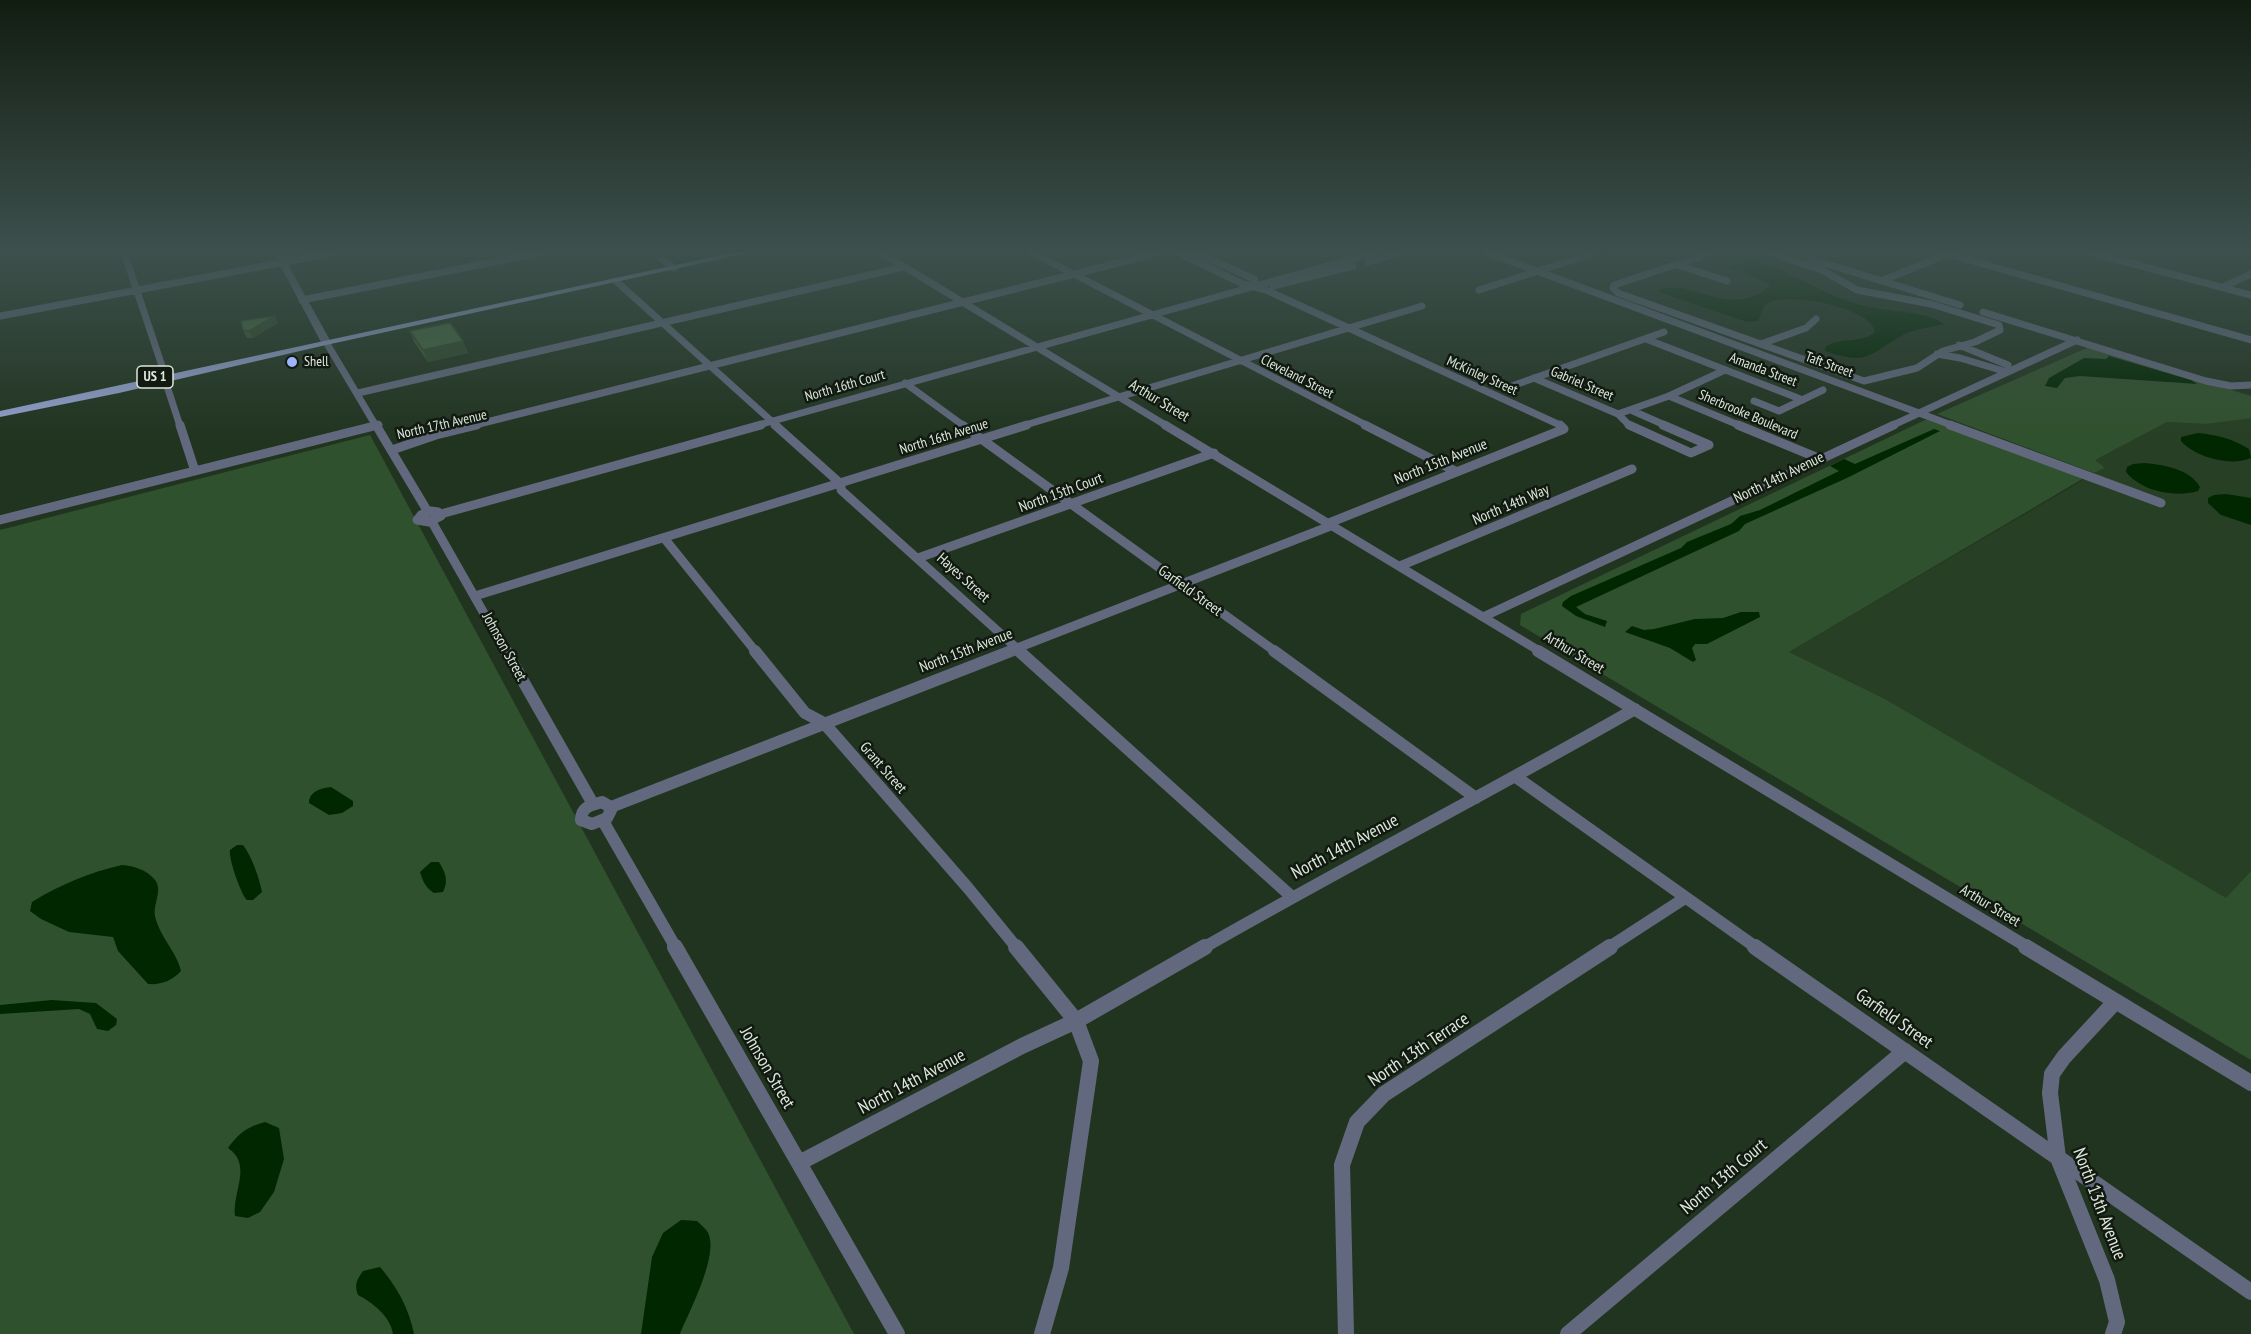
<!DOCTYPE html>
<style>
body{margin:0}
canvas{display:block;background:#21341f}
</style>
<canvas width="2251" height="1334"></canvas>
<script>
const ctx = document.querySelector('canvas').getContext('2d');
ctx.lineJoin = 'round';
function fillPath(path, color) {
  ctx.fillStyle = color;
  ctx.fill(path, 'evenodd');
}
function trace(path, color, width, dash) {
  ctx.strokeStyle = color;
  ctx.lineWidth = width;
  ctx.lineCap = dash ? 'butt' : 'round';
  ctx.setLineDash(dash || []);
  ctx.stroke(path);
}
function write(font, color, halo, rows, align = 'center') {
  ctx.font = font + ' "PT Sans Narrow",sans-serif';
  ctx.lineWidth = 5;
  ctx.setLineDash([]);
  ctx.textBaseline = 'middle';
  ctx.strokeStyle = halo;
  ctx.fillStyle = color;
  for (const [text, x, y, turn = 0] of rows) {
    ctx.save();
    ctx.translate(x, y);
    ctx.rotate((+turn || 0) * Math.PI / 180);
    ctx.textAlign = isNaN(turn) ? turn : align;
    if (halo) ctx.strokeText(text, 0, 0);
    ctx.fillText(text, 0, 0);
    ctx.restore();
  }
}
const built = new Path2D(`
 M2243 417 2251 418V871L2226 899 1885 699 1789 652 2104 468 2094 460 2167 422 2206 424Z`);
const green = new Path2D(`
 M2089 347 2251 396V418L2206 424 2167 422 2095 460 2105 468 2094 473 1937 414Z
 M1927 419 2084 478 1789 652 1885 699 2226 898 2251 871V1060L1520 625 1521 614Z
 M370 435 854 1334H0V530Z`);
const water = new Path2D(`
 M1753 259C1797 273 1835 304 1882 309 1901 312 1928 312 1944 324 1930 328 1916 328 1903 335 1867 355 1869 366 1825 351V347C1842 336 1862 344 1875 332 1871 307 1791 293 1770 302 1762 305 1762 314 1758 321L1747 322 1658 292V290C1695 277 1726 320 1769 287V283L1729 267Z
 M2109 356 2191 380 2197 384 2080 376 2065 378 2057 388 2045 386 2049 378 2084 358 2106 359Z
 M1934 429 1940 431 1849 477 1745 524 1739 531 1576 607 1585 614 1607 621 1605 627 1576 616 1562 606 1563 602 1571 596 1681 548 1687 542 1731 524 1740 516 1760 510 1839 471 1830 466 1844 459 1855 464Z
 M2198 433C2217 435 2233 439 2249 449L2251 458C2231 467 2195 457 2181 441V437Z
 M2145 463C2164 465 2190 469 2200 487L2198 491C2175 498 2141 491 2126 472L2127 467 2133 464Z
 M2226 494 2251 498V525L2221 515 2208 503V498L2214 495Z
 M1741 612H1759L1760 617 1707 644H1695L1692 648 1696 660 1693 662 1670 648 1625 632 1632 626 1644 630 1654 629 1695 619 1723 618Z
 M331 787 353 801V806L342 813 329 815 309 803C309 791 322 788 331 787Z
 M237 845H243C252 857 259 877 262 892L253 900H247C241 895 228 857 230 850Z
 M431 862H439C445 872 449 880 443 892L434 893C426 888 423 882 420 872Z
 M122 865C134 866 147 870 155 880 163 890 153 904 155 916 159 936 177 952 181 971 172 981 161 985 148 984L118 951 113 937 69 932 41 919 30 911 32 902C59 885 91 872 122 865Z
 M52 1000 96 1003 117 1019 116 1025 108 1031 97 1029 90 1014 79 1009 0 1014V1005Z
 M265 1122 279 1128 284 1159 274 1192 260 1212 248 1218 235 1216C232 1192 253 1165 228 1148 239 1133 247 1127 265 1122Z
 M681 1220 697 1221C700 1224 704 1227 707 1231 721 1252 689 1312 680 1334H641L652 1257 663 1233Z
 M380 1267C397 1287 409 1308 414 1334H393C391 1317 372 1302 358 1295 354 1285 357 1279 363 1271Z`);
const minorFar3 = new Path2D(`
 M124 252 165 375
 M653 252 674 268
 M880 252 1167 426
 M1031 252 1368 426
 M1177 252 1243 284 1266 290 1562 426
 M1194 252 1254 279 1257 286
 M1486 252 1954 426
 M1714 252 1614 285 1613 288 1618 293 1864 381 1917 368 1943 351 1975 342 2000 330 1999 325 1931 304 1857 290 1822 270 1768 252
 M1941 252 2251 340
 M2089 252 2251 295
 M1811 259 1960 305
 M1368 262 1403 252
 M1678 265 1727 281
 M616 281 777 426
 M1881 281 1950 253
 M1273 286 1353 266
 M2223 287 2251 274
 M1479 290 1597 252
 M302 300 544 252
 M1983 312 2206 381 2231 386 2251 385
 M0 316 338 252
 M1646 339 1803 400
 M326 342 376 426
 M1761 344 1806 328 1816 319
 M1959 345 2008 365
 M1937 354 1960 358 2007 372
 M1534 378 1618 414 1630 426
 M165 380 180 426
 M905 383 964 426
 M1509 387 1664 332
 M358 393 904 267
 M1669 396 1741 426
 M1754 401 1779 411 1823 390
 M1633 411 1667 426
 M1618 414 1669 396 1725 370
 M374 426 378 425
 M471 426 1162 252
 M755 426 1377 252
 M1022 426 1422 306
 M1891 426 2077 340`);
const minorFar2 = new Path2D(`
 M180 425 195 471
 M376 425 428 512
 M775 425 841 484V490L1021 652
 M962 425 1276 652
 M1165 425 1541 652
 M1365 425 1457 472
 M1629 425 1691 453 1709 445
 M1663 425 1709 445
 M1738 425 1818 458
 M1950 425 2161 503
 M392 450 436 435 477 425
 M431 511 438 512 441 516 429 522 417 520 421 515Z
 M441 514 761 425
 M0 520 378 425
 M432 522 506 652
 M1329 523 1564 429 1560 425
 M664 538 756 652
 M918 558 1214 453
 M1400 566 1632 469
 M475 596 1027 425
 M1483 617 1894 425
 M1007 652 1333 525`);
const minorFar1 = new Path2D(`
 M506 651 593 804
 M755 651 805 713 824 723 968 888 1017 948
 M1019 651 1292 897
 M1274 651 1476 798
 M1538 651 2029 948
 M1516 777 1757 948
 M602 802 612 808 607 818 592 824 581 820C581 807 591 805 602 802Z
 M611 807 1011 651
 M603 821 676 948
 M1203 948C1346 866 1492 791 1635 709
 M1608 948 1685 898`);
const minor = new Path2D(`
 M675 947 897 1334
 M1016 947 1076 1021 1091 1061 1061 1268 1042 1334
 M1755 947 2251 1292
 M2026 947 2251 1083
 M799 1163 1022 1046 1076 1021 1205 947
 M1346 1334 1342 1165 1357 1122 1384 1094 1610 947
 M1568 1334 1905 1051
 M2113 1334 2117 1322 2107 1280 2058 1158 2050 1093 2052 1074 2064 1057 2115 1002`);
const tertiary = new Path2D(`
 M273 252H281L331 342 329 344 321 342Z`);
const primary = new Path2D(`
 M736 252H753L326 345 119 393 0 417V411Z`);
const wall = new Path2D(`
 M278 323 253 338H247L243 330Z
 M410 331 463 341 468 353 428 362 414 342Z`);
const shadedWall = new Path2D(`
 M275 316 278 323 253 338 249 331Z
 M463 341 468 353 428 362 423 350Z`);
const building = new Path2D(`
 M275 316 249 331 243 330 241 321Z
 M450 323 463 341 423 350 410 331Z`);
const markers = [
 [292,362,6,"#9eb4fd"]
];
const farPoinames = [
 ["Shell",304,362]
];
const farStreetnames = [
 ["Taft Street",1829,365,20],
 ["Amanda Street",1763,370,21],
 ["McKinley Street",1482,376,24],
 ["Cleveland Street",1297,377,27],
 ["Gabriel Street",1582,384,23],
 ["North 16th Court",845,386,-16],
 ["Sherbrooke Boulevard",1748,415,23],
 ["North 17th Avenue",442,425,-13],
 ["North 16th Avenue",944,437,-17]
];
const shields = [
 [155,377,36]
];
const shieldNames = [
 ["US 1",155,377]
];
const streetNames = [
 ["Arthur Street",1159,401,31],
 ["North 15th Avenue",1441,462,-22],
 ["North 14th Avenue",1779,478,-26],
 ["North 15th Court",1061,493,-20],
 ["North 14th Way",1511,505,-23],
 ["Hayes Street",963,578,42],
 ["Garfield Street",1190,591,36],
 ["Johnson Street",504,647,61],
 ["North 15th Avenue",966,651,-21],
 ["Arthur Street",1574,653,31],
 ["Grant Street",883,768,49],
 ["Arthur Street",1990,906,31]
];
const nearStreetnames = [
 ["North 14th Avenue",1345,847,-28],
 ["Garfield Street",1894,1019,35],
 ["North 13th Terrace",1419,1050,-34],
 ["Johnson Street",767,1068,60],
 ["North 14th Avenue",912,1082,-28],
 ["North 13th Court",1724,1177,-40],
 ["North 13th Avenue",2099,1204,69]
];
fillPath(built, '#273f24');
fillPath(green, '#30512d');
fillPath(water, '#002700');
trace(minorFar3, '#62697f', 7);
trace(minorFar2, '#62697f', 9);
trace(minorFar1, '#62697f', 12);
trace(minor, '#62697f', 16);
fillPath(tertiary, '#62697f');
fillPath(primary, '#94a2d0');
fillPath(wall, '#385934');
fillPath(shadedWall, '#2e492b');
fillPath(building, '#41683d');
trace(building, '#2e492b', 1.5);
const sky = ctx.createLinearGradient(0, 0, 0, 439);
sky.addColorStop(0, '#121d11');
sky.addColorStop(0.57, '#3d504d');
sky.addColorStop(1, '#3d504d00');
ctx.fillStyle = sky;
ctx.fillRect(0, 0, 2251, 439);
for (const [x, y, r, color] of markers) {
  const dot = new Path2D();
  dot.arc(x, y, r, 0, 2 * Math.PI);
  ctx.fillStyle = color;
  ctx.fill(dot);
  trace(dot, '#111910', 2);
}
write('14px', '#dbe8da', '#111910', farPoinames, 'left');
write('14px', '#dbe8da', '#111910', farStreetnames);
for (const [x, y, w] of shields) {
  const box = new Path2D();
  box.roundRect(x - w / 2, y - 11, w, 22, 4.5);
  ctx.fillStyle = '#111910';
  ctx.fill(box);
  trace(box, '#dbe8da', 1.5);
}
write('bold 14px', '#dbe8da', null, shieldNames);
write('15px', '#dbe8da', '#111910', streetNames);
write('18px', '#dbe8da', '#111910', nearStreetnames);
</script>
